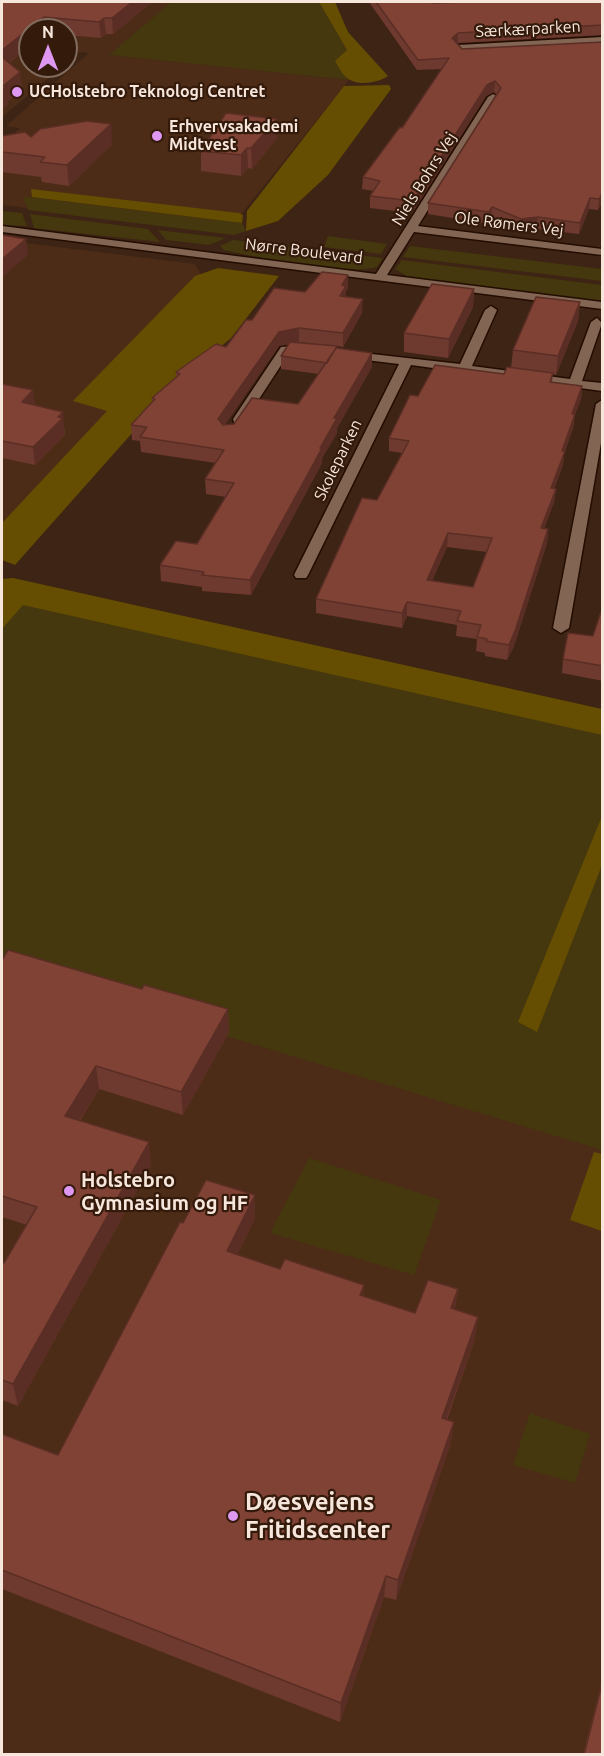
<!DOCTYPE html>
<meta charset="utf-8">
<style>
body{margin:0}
#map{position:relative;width:604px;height:1756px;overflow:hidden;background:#3d2414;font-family:Ubuntu,sans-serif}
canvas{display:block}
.frame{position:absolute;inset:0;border:3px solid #f7e6dc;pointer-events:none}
.north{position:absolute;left:18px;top:18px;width:60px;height:60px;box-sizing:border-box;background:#331a0a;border:2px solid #816c5e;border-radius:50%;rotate:0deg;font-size:16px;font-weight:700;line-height:24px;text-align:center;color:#f7e6dc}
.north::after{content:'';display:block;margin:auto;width:21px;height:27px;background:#de98f2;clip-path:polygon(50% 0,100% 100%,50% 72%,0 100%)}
</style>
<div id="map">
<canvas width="604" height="1756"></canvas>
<div class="frame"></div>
<div class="north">N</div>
</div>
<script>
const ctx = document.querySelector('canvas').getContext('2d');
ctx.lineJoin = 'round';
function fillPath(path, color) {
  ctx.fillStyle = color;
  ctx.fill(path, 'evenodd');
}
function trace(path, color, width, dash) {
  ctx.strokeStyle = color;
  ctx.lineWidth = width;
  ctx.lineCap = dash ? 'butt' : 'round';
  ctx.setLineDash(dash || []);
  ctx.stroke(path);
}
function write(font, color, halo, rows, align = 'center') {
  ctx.font = font + ' Ubuntu,sans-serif';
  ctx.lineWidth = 4.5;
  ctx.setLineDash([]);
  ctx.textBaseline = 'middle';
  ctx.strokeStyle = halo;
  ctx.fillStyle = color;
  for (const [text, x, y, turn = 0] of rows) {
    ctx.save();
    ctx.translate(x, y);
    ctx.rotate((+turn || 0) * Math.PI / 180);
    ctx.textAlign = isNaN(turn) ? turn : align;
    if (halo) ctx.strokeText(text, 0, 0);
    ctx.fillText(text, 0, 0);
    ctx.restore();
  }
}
const built = new Path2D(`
 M2 2H171L110 55 349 80 226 233 2 205V145L20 128 6 126 89 53 66 51V30H30V47L2 44Z
 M2 52 30 55V66H63L2 117Z
 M2 240 195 264 202 277 193 337 2 546Z
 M2 586 602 711V1754H2Z`);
const green = new Path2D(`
 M171 2H319L347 50 346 77 349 80 109 55Z
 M23 196 242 223 246 231 234 235 28 210Z
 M2 211 22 213 27 226 2 225Z
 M30 214 148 229 160 242 34 228Z
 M158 230 226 238 209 245 166 240Z
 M328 236 387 244 381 254 324 247Z
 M233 240 383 258 377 267C348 276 257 257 224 250L220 246Z
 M410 246 602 269V281L403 257Z
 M402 260 602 285V302L408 277 395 269Z
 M2 590 602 718V1150L2 968Z
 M309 1158 441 1200 414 1275 270 1233Z
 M530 1413 590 1434 575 1483 513 1465Z`);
const forest = new Path2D(`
 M319 2H335L348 32 388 76C378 83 356 87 346 77 342 74 338 66 335 61L347 50Z
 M389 85 391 89 328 175 278 221 246 231 247 211 344 86Z
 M31 189 239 213 243 215 242 223 32 197Z
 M218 268 279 276 231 338 173 387 15 565 2 560V523L107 411 73 401 195 276Z
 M13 578 602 709V735L23 605 2 629V579Z
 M602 816V865L537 1032 518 1022Z
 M594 1152 602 1154V1231L570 1220Z`);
const minor = new Path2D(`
 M423 2H445L434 4 448 8 432 11Z
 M602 37V43L464 50 479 54 463 58 454 48 458 45Z
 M493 94 498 97 418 226 602 249V255L414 232 387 275 602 302V309L2 232V226L376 274 488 97Z
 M491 306 497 310 472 366 570 379 591 322 597 318 602 323 582 381 602 383V391L411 365 308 575 306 578H296L294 575 399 364 349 358 343 354 345 351 460 364 485 310Z
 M301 345 307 349 305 352 289 353 244 422H234L233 419 281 347Z
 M602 400V437L569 628 561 633 553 628 596 404Z`);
const wall = new Path2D(`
 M2 2H152L113 34H106L101 38 66 35V30H30V46L9 63 22 89 8 101V104L2 109Z
 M369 2H431L433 3 447 2H446H603V35L457 43 462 49 603 42V201L598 210 589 209 579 234 537 229 520 231 491 219 488 224 428 214V203L496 94 494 92 486 96 412 213 370 208V196L374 191 362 189 363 177 402 128 442 69 417 70Z
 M2 136 31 137 112 144 69 186 42 182 41 177 2 172Z
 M277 138 252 169 248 168 241 176 201 171V151Z
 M348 275V288L346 291V297L362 313 343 347 337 346V349L372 353V367L337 428V433L322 458V463L251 595 202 591V587L161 581 160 565 197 544 226 497 206 494 205 479 216 463 141 452 140 441 132 440 131 425 152 402V398L176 377V372L226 347 252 320 305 292ZM299 342 325 345 295 343ZM289 344 281 356V369L319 374 298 404 234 424H225L279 346Z
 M474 289 473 307 448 358 404 352V333Z
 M580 302 578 321 556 375 553 374 552 382 582 386 581 399 575 414 573 428 564 454 563 465 554 489H556L554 502 544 529H548L547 543 514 646 507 660 485 656V653L476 651 477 639 456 636 457 625 407 616 402 628 316 613V599L377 500 402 453 389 451V438L418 396 504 374 511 368 513 350ZM447 547 487 552 473 587 432 581Z
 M2 384 35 405 65 430V435L35 465 2 458Z
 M603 606V681L562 673 563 659 593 636Z
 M2 960 142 989 228 1009 229 1032 183 1115 99 1089 80 1121 151 1165 18 1406 2 1400V1262L4 1263 27 1225 2 1217Z
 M255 1195V1218L237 1255 415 1313 458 1289 455 1309 475 1339 447 1420 451 1443 396 1600 384 1597 340 1722 2 1589V1434L58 1455 183 1223Z
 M603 1677V1755H583Z`);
const shadedWall = new Path2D(`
 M132 2H152L113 34 112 18Z
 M44 17 46 30H30V46L2 68V50Z
 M104 18 106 34 101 38 99 22Z
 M458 33V43L452 48V38Z
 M20 72 22 89 8 101V104L2 109V90L3 86Z
 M495 81 494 92 486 96 412 213 413 201 487 85Z
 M277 119V138L252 169 251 148Z
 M111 124 112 144 69 186 67 165Z
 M247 148 248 168 241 176V155Z
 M603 192V201L598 210 599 199Z
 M590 198 589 209 579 234 580 223Z
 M492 207 491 219 488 224 489 212Z
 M538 217 537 229 520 231 521 219Z
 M26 239 28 255 2 277V259Z
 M348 275V288L346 291V300L340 296 342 285Z
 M474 289 473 307 448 358 449 339Z
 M363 299 362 313 343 347V333Z
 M580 302 578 321 556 375 558 356Z
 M299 328V342L279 346 219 434 218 419 279 332Z
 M372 353V367L337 428V433L322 458V463L251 595 250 580 320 448 334 418Z
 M582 386 581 399 575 414 573 428 564 454 563 465 549 502 551 488 562 451 572 414Z
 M33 390 35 407 22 402Z
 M63 412 65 435 35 465 33 447Z
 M556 489 554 502 539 542 541 528Z
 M548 529 547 543 514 646 507 660 509 645Z
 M448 533 447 547 426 594 427 580Z
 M407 602V616L402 628V613Z
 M228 1009 229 1032 183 1115 181 1092Z
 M96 1066 99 1089 68 1139 65 1116Z
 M149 1142 151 1165 18 1406 13 1384Z
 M255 1195V1218L228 1274 227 1251Z
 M364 1285 363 1307 360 1295Z
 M458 1289 455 1312 451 1308Z
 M478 1317 475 1339 439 1439 442 1418Z
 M454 1422 451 1443 396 1600 398 1580Z
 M386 1576 384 1597 340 1722 341 1703Z`);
const building = new Path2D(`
 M2 2H132L112 18H104L99 22 44 17 2 50Z
 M376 2H431L433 3 466 2H603V25L458 33 452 38 462 49 603 42V192L599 199 590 198 580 223 538 217 521 219 492 207 489 212 428 203 501 88 495 81 487 85 413 201 370 196 380 181 363 177 400 127 402 128 449 58 418 60Z
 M2 57 20 72 3 86H6L2 90Z
 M226 113 277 119 251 148H247L241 155 201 151Z
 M87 121 111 124 67 165 40 162 45 157 2 152V136L25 132 31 137 40 129Z
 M2 235 26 239 2 259Z
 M322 272 348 275 342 285 346 286 340 296 363 299 343 333 299 328 279 332 218 419 223 425 234 424 252 398 298 404 336 348 372 353 334 418H337L320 448H322L250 580 202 575 204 572 160 565 176 541 197 544 234 483 205 479 224 450 140 437 147 427 131 425 155 399 152 398 180 374 176 372 216 344 226 347 246 320H252L274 288 305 292Z
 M432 284 474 289 449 339 404 333Z
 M536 297 580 302 558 356 513 350Z
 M290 342 337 346 327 363 281 356Z
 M435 365 504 374 507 367 553 373 550 382 582 386 572 414H575L562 451H565L551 488 556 489 541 528 548 529 515 631 509 645 486 641 487 639 477 637 481 625 457 621 461 611 407 602 402 613 316 599 362 498 377 500 409 441 389 438 410 395 418 396ZM448 533 492 538 473 587 427 580Z
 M2 384 33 390 22 402 63 412 58 417 63 418 33 447 2 441Z
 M603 606V666L563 659 568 633 593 636Z
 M8 950 142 989 144 985 228 1009 181 1092 96 1066 65 1116 149 1142 13 1384 2 1380V1262L4 1263 37 1207 2 1196V960Z
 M206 1180 255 1195 227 1251 280 1269 285 1259 364 1285 360 1295 415 1313 428 1280 458 1289 451 1308 478 1317 442 1418 454 1422 398 1580 386 1576 341 1703 2 1570V1434L58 1455 180 1222 183 1223Z
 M603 1680V1755H584Z`);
const markers = [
 [17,92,6,"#de98f2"],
 [157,136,6,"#de98f2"],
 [69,1191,6,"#de98f2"],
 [233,1516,6,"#de98f2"]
];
const farStreetnames = [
 ["Særkærparken",528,29,-3],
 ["Niels Bohrs Vej",424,179,-58],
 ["Ole Rømers Vej",509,224,7],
 ["Nørre Boulevard",304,251,7],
 ["Skoleparken",338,460,-64]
];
const farPoinames = [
 ["UCHolstebro Teknologi Centret",29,92],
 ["Erhvervsakademi",169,127],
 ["Midtvest",169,145]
];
const poiNames = [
 ["Holstebro",81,1180],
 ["Gymnasium og HF",81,1203]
];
const nearPoinames = [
 ["Døesvejens",245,1502],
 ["Fritidscenter",245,1530]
];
fillPath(built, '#4c2c17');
fillPath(green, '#45370e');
fillPath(forest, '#654e01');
trace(minor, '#230c00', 3);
fillPath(minor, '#836553');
fillPath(wall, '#6e392e');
fillPath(shadedWall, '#5a2e25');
fillPath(building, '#804235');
trace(building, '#5a2e25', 1.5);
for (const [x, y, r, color] of markers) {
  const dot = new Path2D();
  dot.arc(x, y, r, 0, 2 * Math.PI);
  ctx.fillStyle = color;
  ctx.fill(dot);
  trace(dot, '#331a0a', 2);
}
write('16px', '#f7e6dc', '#331a0a', farStreetnames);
write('bold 16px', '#f7e6dc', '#331a0a', farPoinames, 'left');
write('bold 20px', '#f7e6dc', '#331a0a', poiNames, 'left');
write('bold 24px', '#f7e6dc', '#331a0a', nearPoinames, 'left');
</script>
